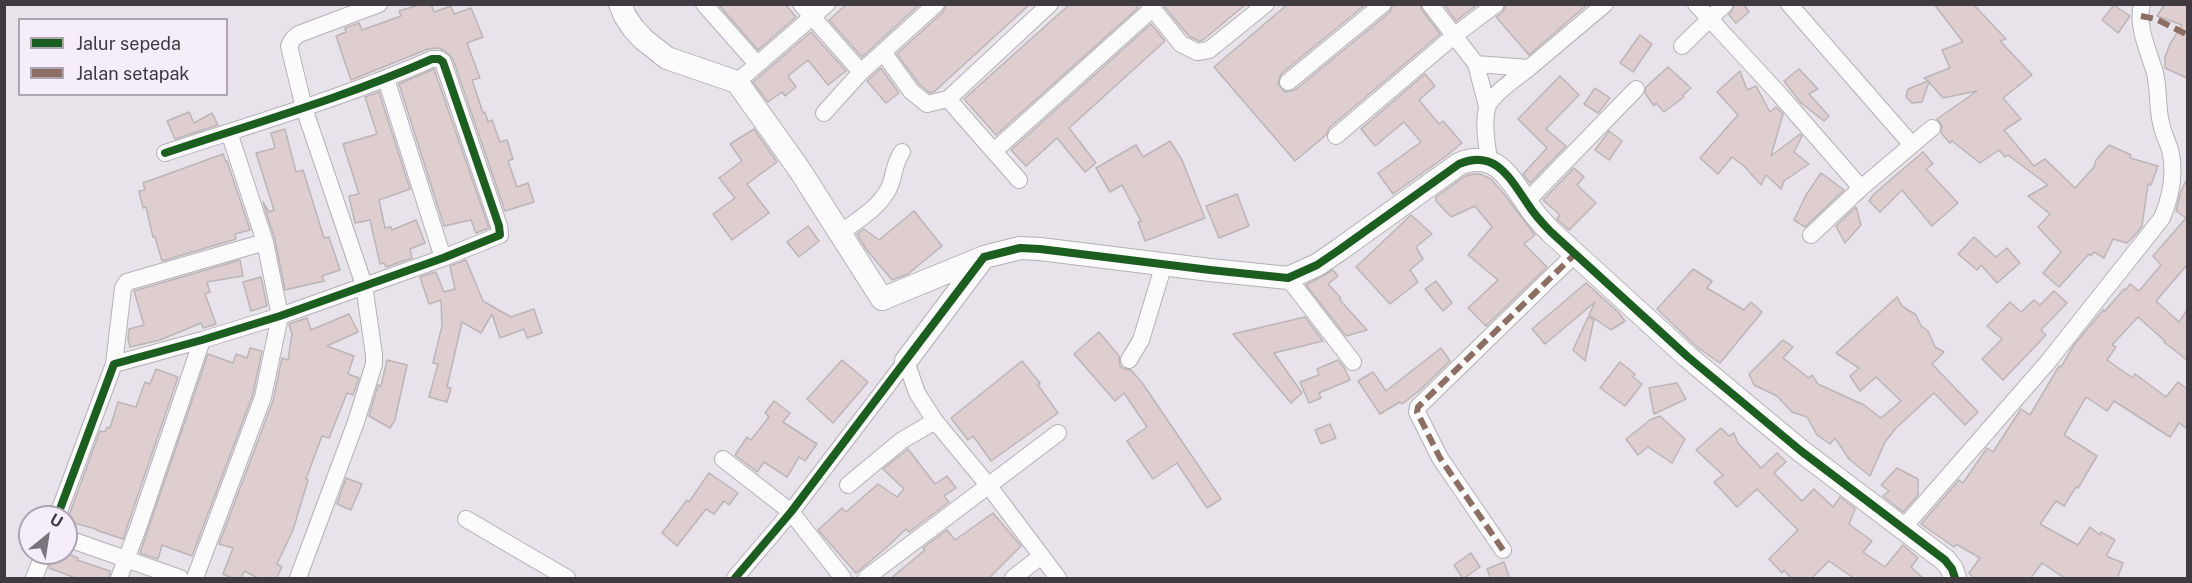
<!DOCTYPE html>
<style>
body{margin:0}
#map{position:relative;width:2192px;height:583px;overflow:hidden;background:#e8e2ea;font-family:"Public Sans",sans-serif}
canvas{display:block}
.frame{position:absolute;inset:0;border:6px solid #3e3a3f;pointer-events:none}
.legend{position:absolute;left:18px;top:18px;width:210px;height:78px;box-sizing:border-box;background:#f6edfb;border:2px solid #aca5b0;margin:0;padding:8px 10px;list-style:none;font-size:18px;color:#3e3a3f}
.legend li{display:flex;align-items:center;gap:12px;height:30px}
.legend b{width:30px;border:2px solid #aca5b0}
.north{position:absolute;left:18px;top:505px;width:60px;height:60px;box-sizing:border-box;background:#f6edfb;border:2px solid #aca5b0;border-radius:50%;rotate:30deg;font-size:16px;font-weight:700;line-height:24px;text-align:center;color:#3e3a3f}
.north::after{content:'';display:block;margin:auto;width:21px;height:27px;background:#7a757b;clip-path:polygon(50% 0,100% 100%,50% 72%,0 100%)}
</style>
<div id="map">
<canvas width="2192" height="583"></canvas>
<div class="frame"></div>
<ul class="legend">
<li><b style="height:8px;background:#1b5e20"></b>Jalur sepeda</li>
<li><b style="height:8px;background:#8d6e63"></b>Jalan setapak</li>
</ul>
<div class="north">U</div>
</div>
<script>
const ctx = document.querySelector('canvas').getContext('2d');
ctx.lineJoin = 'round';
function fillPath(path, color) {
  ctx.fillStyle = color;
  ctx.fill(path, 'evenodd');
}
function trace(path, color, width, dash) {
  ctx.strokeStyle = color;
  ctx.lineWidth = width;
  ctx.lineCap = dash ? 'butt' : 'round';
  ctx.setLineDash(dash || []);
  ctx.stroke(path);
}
const building = new Path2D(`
 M422 4H431L434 12 451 6 454 14 471 8 483 37 467 43 480 78 472 80 483 113 485 112 488 122 492 120 500 142 507 140 513 159 508 161 517 187 528 183 534 202 505 211 453 59 445 51 439 48 428 49 351 80 336 36 346 32 345 28 359 23 362 30 401 16 399 11Z
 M718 4H785L796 17 758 50Z
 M847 4H920L862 57 829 20Z
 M946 4H1030L935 91 930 93 919 84 897 54 943 12Z
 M1070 4H1135L1138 8 996 135 964 99Z
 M1166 4H1246L1203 40 1199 41 1190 37 1181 27 1164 6Z
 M1288 4H1366L1281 74 1278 84 1285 92 1295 90 1390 12 1393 4H1420L1422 10 1440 34 1329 128 1326 135 1295 161 1214 67Z
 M1444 4H1478L1456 21Z
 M1506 4H1588L1529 55 1496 17 1503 12Z
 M1735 4H1744L1749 12 1736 23 1729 15Z
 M1934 4H1973L2006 39 2000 41 2032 75 2003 98 2021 119 2004 130 2034 166 2045 159 2075 188 2094 167 2096 160 2109 145 2131 155 2130 158 2158 166 2151 185 2148 184 2142 226 2135 235 2127 243 2113 239 2104 258 2094 252 2091 256 2089 254 2059 287 2043 273 2061 252 2038 227 2050 214 2028 196 2048 185 2008 155 2005 157 1999 150 1980 163 1952 141 1950 143 1941 133 1942 126 1937 119 1977 91 1943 98 1929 82 1922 102 1912 103 1906 97 1908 89 1928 81 1924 78 1950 68 1942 50 1963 42Z
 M2165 4H2187V78L2165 68V57L2170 44 2182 25 2157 16Z
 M2114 5 2130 16 2118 33 2102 20Z
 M1151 24 1165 41 1069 128 1096 163 1085 172 1057 138 1026 166 1011 150Z
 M811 32 846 71 828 85 808 60 788 76 796 87 785 96 782 92 768 102 753 82Z
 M1640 35 1652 44 1633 72 1620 63Z
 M1668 67 1691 88 1683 95 1684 97 1664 112 1656 103 1654 106 1645 93 1646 87Z
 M881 68 899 93 886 103 867 81Z
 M434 69 489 228 476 233 471 220 444 226 399 84Z
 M1799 69 1818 89 1809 94 1829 116 1824 121 1801 103 1784 81Z
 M1740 71 1747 90 1756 86 1770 112 1776 107 1783 114 1771 156 1800 134 1802 136 1794 152 1809 164 1784 181 1781 189 1766 175 1761 185 1745 167 1732 157 1718 174 1700 158 1738 115 1717 92Z
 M1425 74 1435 86 1419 100 1439 124 1443 121 1462 143 1445 157 1393 194 1378 173 1421 142 1404 122 1375 146 1361 129Z
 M1560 76 1579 95 1546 129 1566 146 1530 183 1523 174 1547 148 1518 119Z
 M1595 88 1610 98 1598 113 1584 104Z
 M379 92 410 189 379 200 385 228 391 227 392 230 416 220 425 243 410 249 412 258 386 267 384 263 380 264 370 220 355 223 349 196 359 194 343 144 377 134 365 97Z
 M189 112 194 123 212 113 218 125 175 139 167 121Z
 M285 129 296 172 303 170 324 238 329 237 340 270 322 276 324 281 285 290 275 240 263 202 269 212 274 210 256 153 275 148 271 133Z
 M754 129 777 162 747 184 769 213 732 240 713 214 735 198 719 178 742 161 730 144Z
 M1609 131 1622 141 1609 160 1595 150Z
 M1170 141 1182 160 1205 218 1145 241 1138 222 1141 221 1122 185 1110 192 1096 168 1136 145 1143 157Z
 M1923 152 1933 164 1926 169 1958 203 1932 226 1902 190 1880 212 1869 201 1874 194Z
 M223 154 226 162 227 161 250 230 235 234 236 239 162 261 155 237H153L146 207 143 208 139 191 145 190 143 183Z
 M1574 168 1584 177 1577 185 1596 203 1569 230 1557 219 1560 215 1543 200Z
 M1821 173 1844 190 1805 227 1794 220 1806 195Z
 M1474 174H1480L1491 179 1504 194 1535 235 1524 244 1547 267 1486 326 1468 308 1498 280 1468 255 1492 227 1475 206 1451 217 1436 201V197L1465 176Z
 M2187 179V265L2156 301 2179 322 2187 310V360L2164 342 2165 341 2138 317 2112 345 2116 347 2107 360 2133 378 2135 374 2166 397 2178 382 2187 389V429L2179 423 2170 437 2114 401 2107 411 2086 397 2064 435 2097 456 2078 488 2076 487 2064 506 2056 501 2040 524 2078 545 2090 527 2100 535 2101 532 2115 540 2106 556 2123 563 2117 579H2066L2042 563 2030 579H1975L1969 573 1980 558 1956 544 1954 547 1921 524 1959 480 1963 483 1987 448 1993 452 2021 409 2030 415 2059 366 2061 367 2074 345 2103 310 2105 311 2124 289 2126 290 2130 284 2139 291 2161 265 2153 256 2186 218 2176 211 2181 191Z
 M1237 194 1249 226 1219 238 1206 206Z
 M1856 207 1861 225 1845 243 1836 226Z
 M914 211 942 246 908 274 892 280 866 249 857 234 864 229 879 240Z
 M1411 215 1432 234 1416 247 1423 259 1410 270 1418 282 1390 304 1356 267Z
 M808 226 819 241 799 257 787 242Z
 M1974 237 1996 257 2007 248 2020 263 1997 283 1981 265 1977 270 1958 254Z
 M240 260 243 276 207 282 210 292 205 294 216 324 203 328 201 323 160 340 130 347 128 339 129 329 144 325 134 291Z
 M466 260 483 301 511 317 534 309 542 333 527 338 524 329 500 338 492 314 481 333 462 322 447 387 451 388 447 402 429 397 438 364 433 363 442 326 441 300 429 304 420 277 436 272 444 292 455 289 450 266Z
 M1693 269 1712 281 1707 288 1744 310 1751 302 1762 312 1720 363 1697 347 1657 309Z
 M1333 270 1338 276 1328 284 1341 298 1339 299 1367 330 1346 336 1306 285Z
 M261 277 267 306 251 311 243 282Z
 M1436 281 1452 303 1443 311 1425 289Z
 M1586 283 1618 312 1625 321 1611 330 1589 315 1595 302 1545 344 1532 329Z
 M2054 291 2067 303 2041 330 2046 335 2003 380 1982 359 2002 339 1987 326 2010 302 2021 312 2034 300 2040 305Z
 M1897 297 1902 306 1916 315 1921 326 1928 331 1935 347 1944 352 1932 364 1978 412 1965 425 1934 393 1896 428 1885 442 1870 476 1849 459 1835 438 1830 444 1817 435 1807 417 1792 412 1777 396 1754 385 1749 374 1783 340 1793 347 1783 358 1809 378 1812 375 1818 384 1864 405 1881 418 1901 401 1876 377 1860 391 1850 376 1859 368 1836 353Z
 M349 314 358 332 327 346 354 356 348 374 359 378 353 395 347 393 329 438 322 436 306 479 308 480 293 530 277 564 282 567 276 579H260L244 571 241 579H234L223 574 233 548 219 544 273 401 282 358 288 360 292 334 289 324 307 318 311 330Z
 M1305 317 1323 341 1274 353 1302 393 1291 403 1233 334Z
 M1588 317 1594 319 1585 361 1573 350Z
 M1099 332 1119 356 1120 366 1124 369 1131 370 1143 384 1221 499 1207 508 1177 463 1153 479 1127 441 1147 427 1124 393 1115 401 1074 354Z
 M250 348 262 351 253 394 192 556 162 545 158 559 140 553 208 354 233 363 236 354 247 358Z
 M1441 348 1450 361 1420 390 1402 404 1400 402 1380 414 1358 381 1373 372 1386 391Z
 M387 360 407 365 395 420 390 428 369 416 378 385 381 386Z
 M842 360 868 382 833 423 807 399Z
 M1338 360 1345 369 1350 380 1319 393 1321 398 1309 403 1300 382 1319 375 1317 369Z
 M1022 361 1040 383 1038 385 1058 413 991 461 973 436 968 440 951 418Z
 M1620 362 1635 374 1633 377 1642 384 1625 406 1600 388Z
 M156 369 178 377 123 539 96 530V529L67 521 100 431 105 432 107 427 110 428 118 402 136 407 145 382 150 384Z
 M1677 383 1686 399 1654 414 1649 388Z
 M774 401 790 413 783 422 817 444 805 461 799 457 787 477 764 462 757 472 735 455 747 437 751 440 769 417 765 413Z
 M1660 416 1685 439 1672 463 1648 447 1638 455 1626 439 1650 420Z
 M1330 424 1336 438 1321 444 1315 430Z
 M1721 428 1729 436 1734 433 1738 443 1761 468 1777 453 1786 462 1774 473 1802 501 1814 489 1833 507 1840 497 1855 509 1849 524 1872 541 1863 552 1885 567 1903 545 1918 558 1911 567 1924 579H1855L1829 561 1811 579H1792L1784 570 1782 573 1769 559 1798 530 1757 489 1737 507 1714 482 1723 475 1696 450Z
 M908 449 935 484 947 476 956 488 944 496 949 502 909 532 906 529 886 548 856 573 818 530 842 508 846 512 878 484 897 497 904 489 883 469Z
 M1897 468 1918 479V495L1903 512 1883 496 1889 491 1881 485Z
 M709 473 738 493 729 505 724 501 714 514 706 509 677 546 662 533 687 500 689 502Z
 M346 478 362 484 351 510 337 504Z
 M993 513 1021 546 988 579H890L925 550 923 548 947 530 955 540Z
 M54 553H65L78 558 77 560 110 571 109 579H78L49 568Z
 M1471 553 1480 567 1463 579 1454 565Z
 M1504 562 1510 579H1491L1487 569Z`);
const street = new Path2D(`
 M704 4 757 64
 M801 4 861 72 824 113
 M1149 4 1181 44 1197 52 1209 50 1266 4
 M1430 4 1476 64 1487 106
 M1696 4 1780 95 1861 188 1811 235
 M1789 4 1912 145
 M1682 46 1725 4
 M883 52 911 91 927 104 948 99
 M1476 64 1529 68C1518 77 1491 94 1487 108 1483 124 1487 144 1489 161
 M1529 68 1605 4
 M861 72 936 4
 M386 79 443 258
 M737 82 827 4
 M1288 82 1383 4
 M1336 136 1455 35 1496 4
 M994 151 1152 9
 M1019 180 948 99 1050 4
 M1861 188 1932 128
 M1526 202 1636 89
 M840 233C858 220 879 208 889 188 895 175 893 165 902 152
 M1288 278 1353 362
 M1129 360 1141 340 1164 264
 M906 361 917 393 935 421 988 485 1058 578
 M114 364 123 288 127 282 265 242
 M723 459 791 512 843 578
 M848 485 901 441 935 421
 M57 517 114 364 202 340 280 316 443 258 500 235 499 226 443 62 439 59H432C346 97 255 123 165 153
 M466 519 567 578
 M1903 528 2047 363 2162 218C2170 199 2175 176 2171 154 2169 144 2163 134 2161 123 2157 107 2159 89 2155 73 2149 52 2136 26 2142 4
 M66 538 180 578
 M1503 550 1440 458 1417 412 1418 407 1575 254
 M34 578 44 553
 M119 578 138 528 202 340
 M195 578 263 397 280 316 265 242 229 132
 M298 578 356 422 374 364V355L364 285 304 108 289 46 293 39 299 34 379 4
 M735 578 791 512 906 361
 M866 578 1058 433
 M1013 578 1040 557`);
const secondary = new Path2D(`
 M620 4 625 16 633 28 643 39 667 58 737 82 799 169 882 299 984 257
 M906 361 984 257 1020 248 1040 249 1210 270 1288 278 1317 265 1339 250 1459 164C1495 149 1509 177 1527 203 1534 214 1542 223 1551 232L1688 357 1801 451 1945 560 1952 569 1955 578`);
const quiet = new Path2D(`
 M2141 16 2156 19 2188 35
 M1503 550 1440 458 1417 412 1418 407 1575 254`);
const cycleway = new Path2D(`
 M57 517 114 364 202 340 280 316 443 258 500 235 499 226 443 62 439 59H432C346 97 255 123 165 153
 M735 578 791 512 984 257 1020 248 1040 249 1210 270 1288 278 1317 265 1339 250 1459 164C1495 149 1509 177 1527 203 1534 214 1542 223 1551 232L1688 357 1801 451 1945 560 1952 569 1955 578`);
fillPath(building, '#dfcecf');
trace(building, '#bbb5b8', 1.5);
trace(street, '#b5b1b7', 18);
trace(secondary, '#b5b1b7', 24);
trace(street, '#fcfbfc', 16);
trace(secondary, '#fcfbfc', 22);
trace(quiet, '#8d6e63', 6, [12, 6]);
trace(cycleway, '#1b5e20', 8);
</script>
